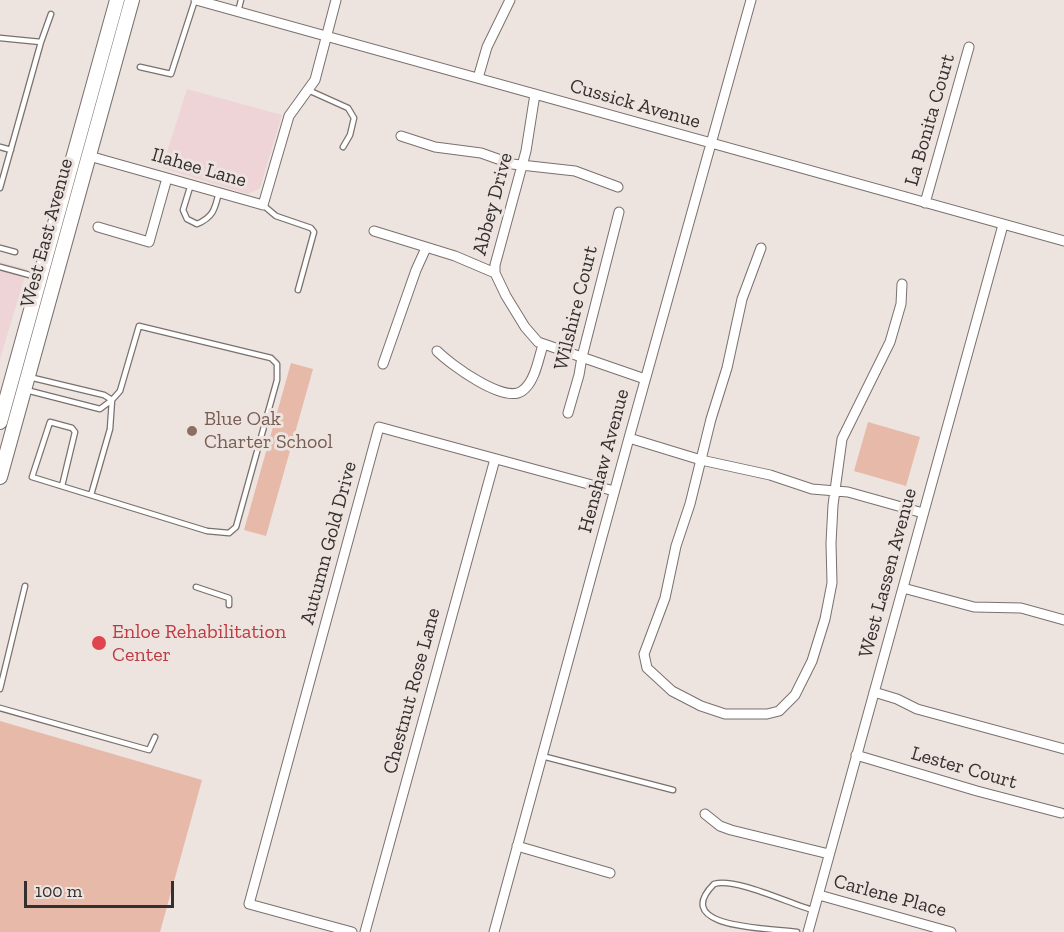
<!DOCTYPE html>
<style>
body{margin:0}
#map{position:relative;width:1064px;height:932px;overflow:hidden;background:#ede3df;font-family:"Zilla Slab",serif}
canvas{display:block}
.scale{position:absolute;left:24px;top:881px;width:150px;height:27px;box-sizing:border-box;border:3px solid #34302f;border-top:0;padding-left:8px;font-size:18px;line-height:21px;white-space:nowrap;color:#34302f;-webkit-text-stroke:4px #ede3df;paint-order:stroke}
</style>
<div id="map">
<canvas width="1064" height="932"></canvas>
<div class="scale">100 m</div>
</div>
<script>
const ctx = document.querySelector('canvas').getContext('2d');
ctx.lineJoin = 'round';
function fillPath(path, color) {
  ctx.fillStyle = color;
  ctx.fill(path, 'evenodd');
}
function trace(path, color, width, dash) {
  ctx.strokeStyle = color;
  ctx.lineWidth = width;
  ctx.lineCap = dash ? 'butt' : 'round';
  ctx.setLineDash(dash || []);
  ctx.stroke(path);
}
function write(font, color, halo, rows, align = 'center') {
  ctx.font = font + ' "Zilla Slab",serif';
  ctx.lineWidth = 6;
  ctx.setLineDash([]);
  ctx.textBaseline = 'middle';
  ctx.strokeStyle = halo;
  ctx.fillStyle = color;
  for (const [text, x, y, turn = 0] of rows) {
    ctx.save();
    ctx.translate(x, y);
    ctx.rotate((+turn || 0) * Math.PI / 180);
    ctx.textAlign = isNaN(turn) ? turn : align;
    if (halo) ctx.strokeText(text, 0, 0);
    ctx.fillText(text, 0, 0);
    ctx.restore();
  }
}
const commercial = new Path2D(`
 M187 89 282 115 260 188 248 194 162 168Z
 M0 262 27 269 0 359Z`);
const green = new Path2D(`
 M291 363 313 369 266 536 244 530Z
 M868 422 920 437 906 486 854 471Z
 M0 721 202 780 160 932H0Z`);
const lane = new Path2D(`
 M238 12 241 0
 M0 38 41 42 0 188
 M41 42 51 14
 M140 67 171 74 195 0
 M308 90 348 108 354 118 350 135 343 147
 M0 147 11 150
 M191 184 183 210 187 219 197 224C214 217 215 208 219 192
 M263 205 276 216 311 228 314 232 298 290
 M0 248 15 252
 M0 267 37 277
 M29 377 104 395 112 400
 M26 390 100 409 112 400 120 391 139 326 271 358 277 364V380L236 527 229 533 207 531 32 477 50 422 72 428 75 432 62 486
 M91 495 110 429 112 400
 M196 587 229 598V605
 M0 689 25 586
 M0 708 149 750 155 737
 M542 756 673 790
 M797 932C776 928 668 930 714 884 735 877 790 904 813 910`);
const street = new Path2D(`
 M196 0 1064 241
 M478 78 487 47 510 0
 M535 94 526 151 495 265V273L506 296 525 327 538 342 645 379
 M401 136 435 147 481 153 512 164 575 171 618 187
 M89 156 263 205 289 116 315 80 336 0
 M925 203 969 47
 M98 227 149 242 167 178
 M374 231 455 256 495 273
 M761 248 742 299 727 368 711 419 690 504 676 546 665 598 644 654 647 668 672 691 701 706 725 714H767L779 711 795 695 812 661 825 619 832 583 831 543 833 505 842 439 890 342 901 304 902 284
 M437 351C450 364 504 404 522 391 535 382 538 360 543 345
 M383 364 416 270 426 248
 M568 413 579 375 582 357 619 212
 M629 438 701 460 770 475 812 489 848 492 923 513
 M903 588 974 607 1021 608 1064 620
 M874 692 897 699 917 709 1064 749
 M856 755 977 791 1061 813
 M705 814 720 826 731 830 829 854
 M517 846 610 873
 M819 895 951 932
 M352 932 249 904 379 427 614 491
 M365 932 495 459
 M494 932 629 438 751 0
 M808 932 1003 225`);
const secondary = new Path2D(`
 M0 422 117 0
 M0 477 132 0`);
const markers = [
 [192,431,6,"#8d6e63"],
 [99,643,8,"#e0444e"]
];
const streetNames = [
 ["Cussick Avenue",635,104,16],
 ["La Bonita Court",930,120,-74],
 ["Ilahee Lane",199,168,16],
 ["Abbey Drive",493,204,-75],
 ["West East Avenue",47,233,-75],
 ["Wilshire Court",576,308,-76],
 ["Henshaw Avenue",604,461,-75],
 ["Autumn Gold Drive",329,543,-75],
 ["West Lassen Avenue",888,573,-75],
 ["Chestnut Rose Lane",412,691,-75],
 ["Lester Court",964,768,16],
 ["Carlene Place",890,896,15]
];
const educationNames = [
 ["Blue Oak",204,419],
 ["Charter School",204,442]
];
const healthNames = [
 ["Enloe Rehabilitation",112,632],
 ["Center",112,655]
];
fillPath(commercial, '#eed4d7');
fillPath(green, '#e6b9a9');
trace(lane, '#79716e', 7);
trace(street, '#79716e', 11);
trace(secondary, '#79716e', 16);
trace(lane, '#fff', 4.5);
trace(street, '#fff', 9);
trace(secondary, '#fff', 14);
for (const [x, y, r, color] of markers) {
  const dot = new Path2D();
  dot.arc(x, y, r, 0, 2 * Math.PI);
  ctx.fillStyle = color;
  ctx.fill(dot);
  trace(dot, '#ede3df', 2);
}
write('20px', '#34302f', '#ede3df', streetNames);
write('20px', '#785e54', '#ede3df', educationNames, 'left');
write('20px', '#be3a42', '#ede3df', healthNames, 'left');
</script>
